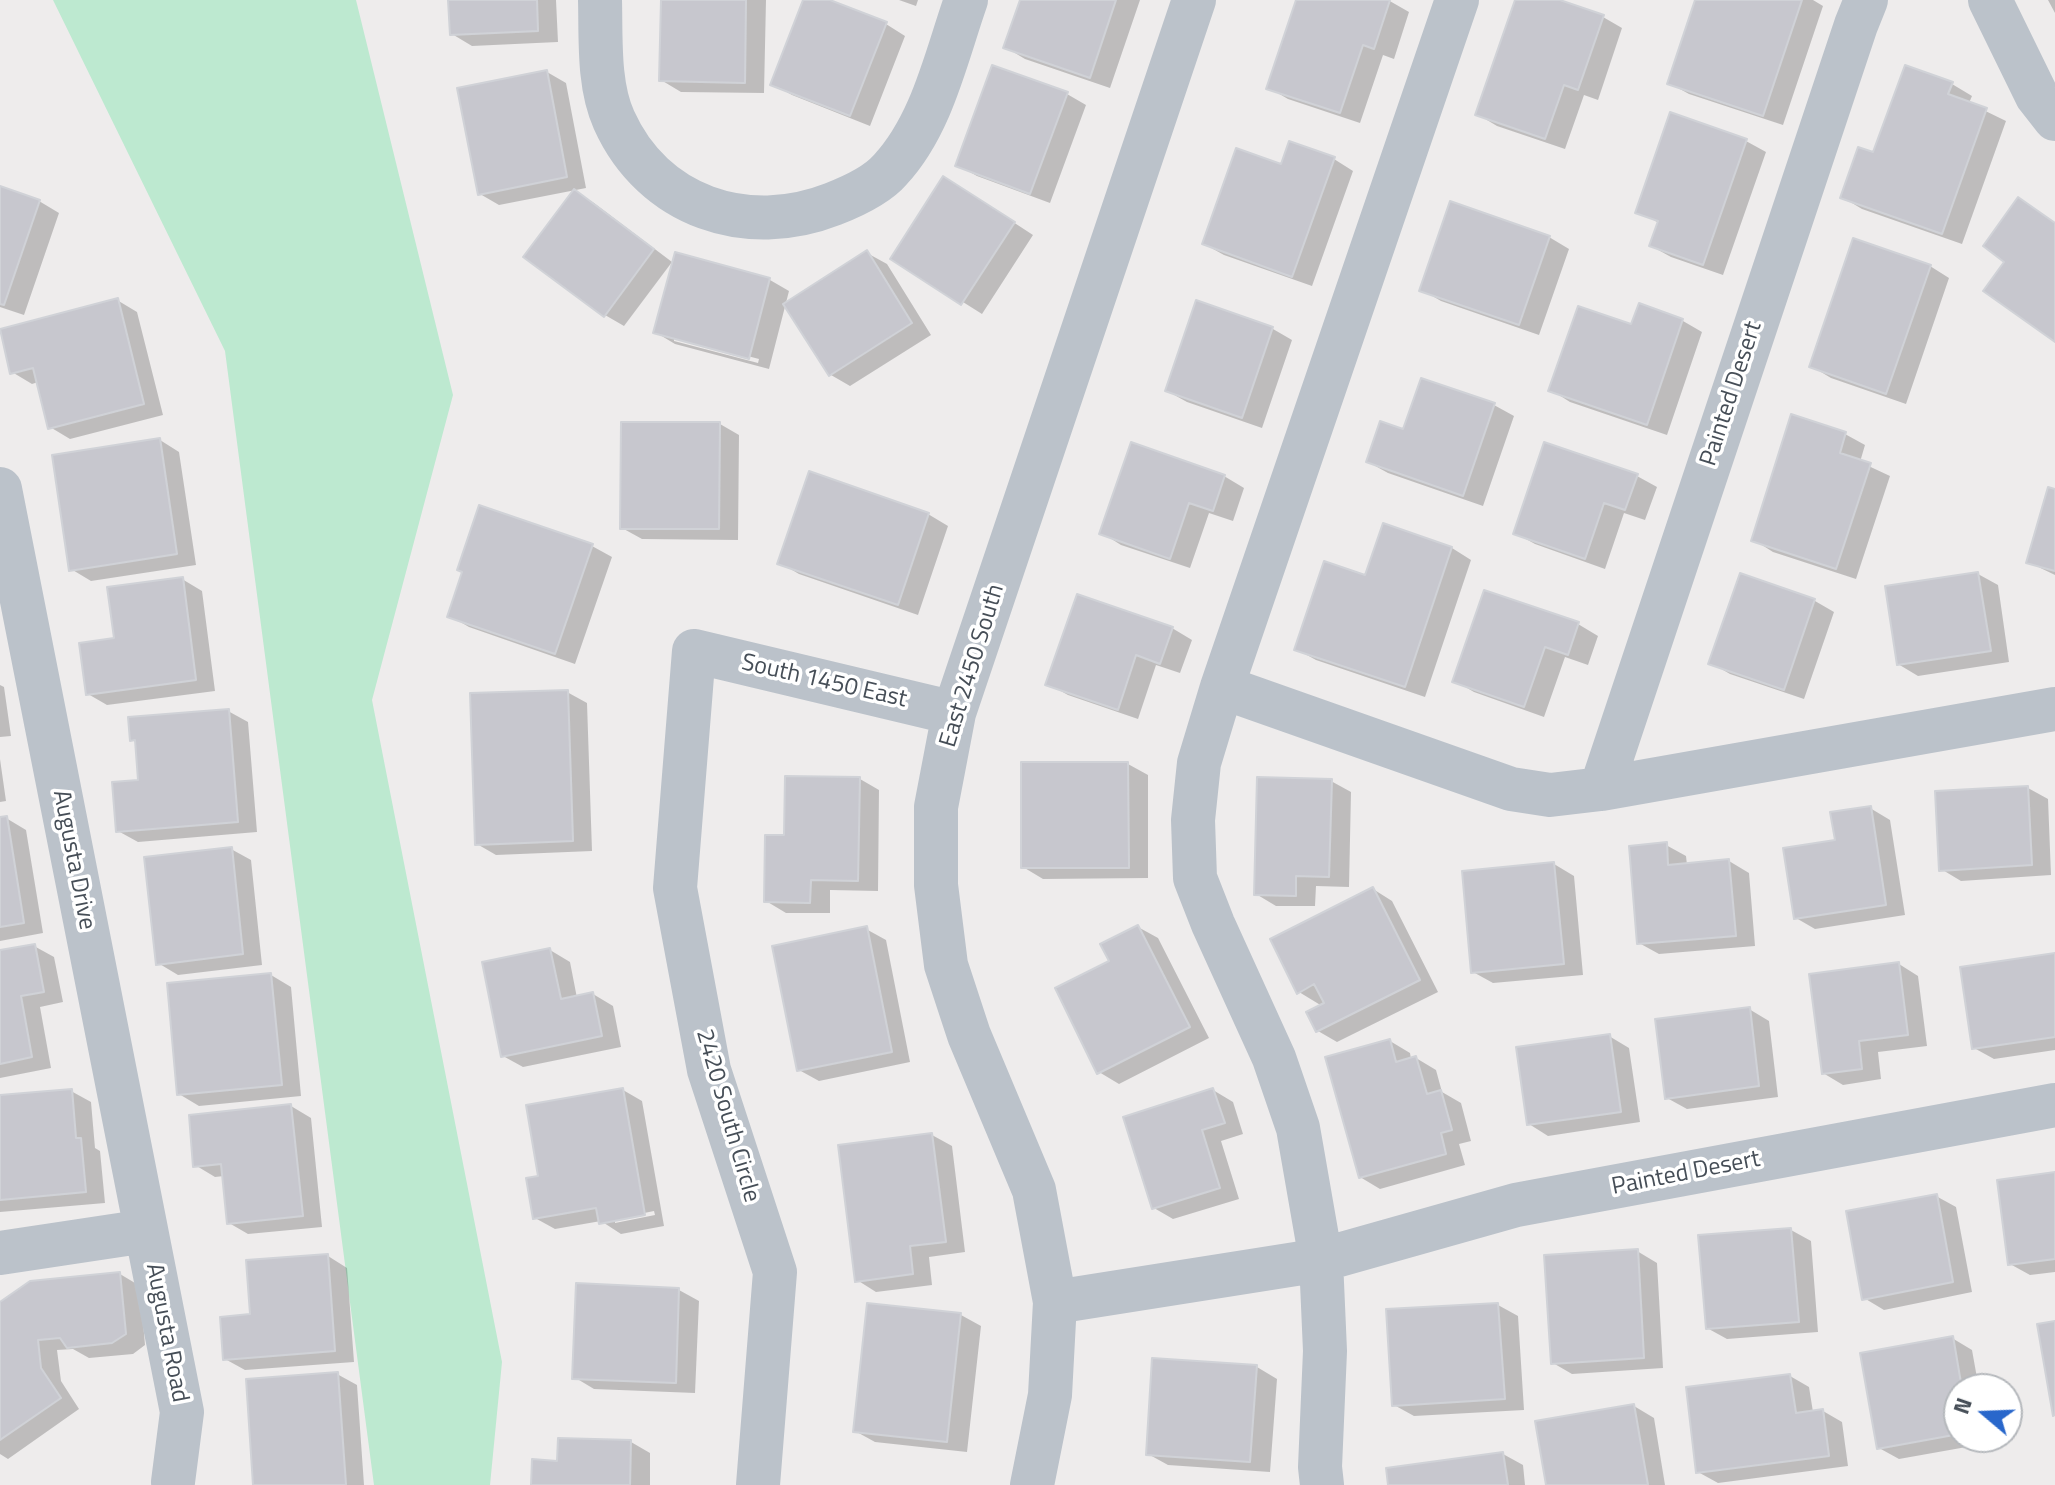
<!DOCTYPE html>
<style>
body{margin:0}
#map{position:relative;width:2055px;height:1485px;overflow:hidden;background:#eeecec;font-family:"Titillium Web",sans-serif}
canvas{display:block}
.north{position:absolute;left:1943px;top:1373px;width:80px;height:80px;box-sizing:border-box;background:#fff;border:2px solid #b5b8bc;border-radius:50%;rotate:289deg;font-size:22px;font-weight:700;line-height:32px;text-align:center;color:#464e57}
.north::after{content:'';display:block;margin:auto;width:28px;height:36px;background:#2967cb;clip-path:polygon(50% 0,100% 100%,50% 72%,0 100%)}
</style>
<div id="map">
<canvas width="2055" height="1485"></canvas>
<div class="north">N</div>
</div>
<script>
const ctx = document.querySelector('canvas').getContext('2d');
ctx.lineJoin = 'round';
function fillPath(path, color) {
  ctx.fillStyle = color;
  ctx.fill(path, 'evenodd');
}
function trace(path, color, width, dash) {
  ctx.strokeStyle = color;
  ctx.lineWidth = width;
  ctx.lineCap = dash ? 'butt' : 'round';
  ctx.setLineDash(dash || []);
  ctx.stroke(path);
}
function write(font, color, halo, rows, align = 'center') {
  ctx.font = font + ' "Titillium Web",sans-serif';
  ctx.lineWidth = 7;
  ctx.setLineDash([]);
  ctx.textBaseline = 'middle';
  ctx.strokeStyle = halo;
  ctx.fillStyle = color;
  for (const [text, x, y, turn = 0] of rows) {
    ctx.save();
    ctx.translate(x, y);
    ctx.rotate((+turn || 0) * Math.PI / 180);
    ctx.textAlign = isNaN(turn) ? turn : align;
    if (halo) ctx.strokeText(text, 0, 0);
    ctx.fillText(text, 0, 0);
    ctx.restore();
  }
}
const green = new Path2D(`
 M53 0H356L453 395 372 700 502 1362 490 1485H374L225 351Z`);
const shadow = new Path2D(`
 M451 0H556L558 42 472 46 452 34Z
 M663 0H766L764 93 681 92 661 80Z
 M805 0H824L886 24 905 36 870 126 792 95 772 84Z
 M899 0H918L916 6Z
 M1022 0H1140L1110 88 1025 59 1005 47Z
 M1298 0H1388L1409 12 1394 59 1383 55 1360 123 1288 99 1269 88Z
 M1517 0H1554L1603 17 1622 28 1598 100 1584 95 1565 149 1497 126 1477 114Z
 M1697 0H1813L1823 6 1783 125 1689 94 1669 83Z
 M2048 0H2055V13Z
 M1906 68 1952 84 1972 96 1969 103 2006 121 1962 244 1862 209 1842 197 1874 155Z
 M547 72 566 83 586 188 499 205 480 194Z
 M1067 94 1086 105 1050 203 977 176 957 165Z
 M1746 141 1766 152 1723 275 1671 257 1651 246 1659 223 1638 212Z
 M1334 159 1353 171 1312 286 1224 255 1204 244 1282 166Z
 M0 188 39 201 59 213 24 315 0 307Z
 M964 190 1033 235 982 314 893 258Z
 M575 191 594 203 672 262 624 326 605 315Z
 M1549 237 1569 249 1539 335 1441 301 1422 290Z
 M867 253 887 264 931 335 850 386 831 375Z
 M676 255 770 280 789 291 769 369 675 344 655 332ZM674 337 759 359 758 363 674 341Z
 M1930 266 1949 278 1906 404 1831 378 1811 366Z
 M117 300 137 312 163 415 70 439 50 427 38 382 32 384 12 372Z
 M1197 303 1273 329 1292 340 1262 428 1187 402 1167 391Z
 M1640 306 1683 321 1702 332 1667 435 1570 402 1551 390 1633 327Z
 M1422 380 1494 405 1514 416 1483 506 1388 473 1368 462 1404 432Z
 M720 424 739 435 738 540 642 539 622 528Z
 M1845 434 1865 445 1860 462 1890 476 1856 579 1773 552 1754 540Z
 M160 440 179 452 196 565 91 581 71 569Z
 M1224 476 1244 488 1233 521 1209 513 1190 568 1121 545 1102 533Z
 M1637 476 1657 487 1645 520 1624 513 1605 569 1535 544 1515 533Z
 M2055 491V575L2028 562Z
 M928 514 948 526 918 615 799 574 780 563Z
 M592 546 612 557 575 664 469 627 450 616Z
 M1452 548 1471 560 1425 697 1316 660 1296 649 1367 578Z
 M1978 574 1998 585 2009 662 1918 676 1898 664Z
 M1741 575 1815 601 1834 612 1804 699 1730 674 1711 663Z
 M182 579 202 591 215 691 107 705 88 694 117 640Z
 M1578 624 1598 636 1588 665 1565 657 1544 717 1474 692 1455 681Z
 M1172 628 1192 640 1180 673 1156 665 1138 719 1068 695 1048 684Z
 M0 685 4 687 11 736 0 737Z
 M567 692 587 703 592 851 496 855 477 844Z
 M228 711 248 722 257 832 138 842 118 831 141 782 137 743 132 740Z
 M0 759 6 801 0 802Z
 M1128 764 1148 775V878L1043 879 1023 867Z
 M860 779 879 790 878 891 830 890V913H786L766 901 786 837Z
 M1331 781 1351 792 1349 887 1316 886 1315 906H1276L1256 894Z
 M2028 788 2048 799 2051 875 1961 881 1941 869Z
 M1870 808 1890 820 1905 915 1815 929 1796 918Z
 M6 818 26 830 43 933 0 941V819Z
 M1666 845 1686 856 1687 865 1729 861 1749 873 1755 946 1659 954 1639 943Z
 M231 849 251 860 262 965 178 975 158 963Z
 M1554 864 1574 876 1583 975 1493 983 1473 972Z
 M1373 889 1392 901 1438 992 1337 1042 1318 1031 1322 1006 1299 992Z
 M1138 927 1158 938 1209 1038 1119 1084 1099 1072 1111 962Z
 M866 929 886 940 910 1062 819 1081 799 1070Z
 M34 946 54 957 63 1002 40 1007 51 1068 0 1078V953Z
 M550 950 570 962 577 998 593 994 613 1006 621 1047 523 1067 503 1056Z
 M2055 955V1050L1994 1059 1974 1048Z
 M1899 964 1918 976 1927 1046 1878 1052 1881 1079 1843 1085 1823 1073Z
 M271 975 291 987 301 1096 199 1106 179 1094Z
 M1749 1009 1769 1021 1778 1097 1687 1109 1667 1098Z
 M1609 1036 1629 1048 1640 1122 1548 1136 1529 1124Z
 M1390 1041 1410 1053 1411 1059 1416 1058 1436 1070 1442 1092 1461 1103 1471 1141 1459 1144 1465 1165 1380 1189 1360 1177Z
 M623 1090 642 1101 664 1226 621 1234 601 1221 555 1229 535 1218 541 1177ZM654 1211 655 1215 615 1223V1219Z
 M1213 1090 1233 1102 1243 1134 1221 1141 1239 1199 1173 1219 1154 1208Z
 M71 1091 91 1102 95 1148 100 1151 105 1203 0 1212V1097Z
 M291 1106 311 1118 322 1227 248 1234 229 1223 224 1176 215 1177 195 1165Z
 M932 1135 952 1146 965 1252 929 1257 932 1285 876 1292 857 1280Z
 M2055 1174V1272L2030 1275 2010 1264Z
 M1936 1196 1956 1207 1972 1292 1884 1310 1864 1298Z
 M1791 1230 1811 1241 1818 1332 1727 1339 1707 1328Z
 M1637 1251 1657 1263 1663 1368 1572 1374 1553 1363Z
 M328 1256 347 1268 354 1362 245 1370 225 1359 252 1316Z
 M120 1274 140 1286 145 1345 133 1354 89 1358 73 1349 57 1350 61 1381 79 1409 8 1459 0 1454V1304Z
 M679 1290 699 1301 695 1393 594 1389 574 1377Z
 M869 1305 961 1315 981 1326 967 1452 875 1442 855 1431Z
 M1498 1305 1518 1316 1524 1410 1414 1416 1394 1405Z
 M1952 1338 1972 1350 1979 1389H1959V1437H1988L1989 1443 1899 1459 1879 1448Z
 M1257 1367 1277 1379 1270 1472 1168 1465 1148 1454Z
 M337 1374 357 1385 364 1485H255Z
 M1790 1376 1809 1387 1813 1412 1823 1411 1842 1422 1848 1466 1718 1483 1698 1472Z
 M1634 1406 1654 1418 1665 1485H1548Z
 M631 1442 650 1453V1485H533L559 1463Z
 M1503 1454 1523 1465 1525 1485H1390Z`);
const building = new Path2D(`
 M448 0H537L538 31 450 35Z
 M661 0H746L745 83 659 81Z
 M803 0H830L887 22 850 116 770 85Z
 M1020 0H1116L1090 78 1003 48Z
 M1296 0H1390L1374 49 1363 45 1340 113 1266 89Z
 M1515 0H1560L1604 15 1578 90 1564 85 1545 139 1475 115Z
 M1695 0H1802L1763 116 1667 84Z
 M992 65 1068 92 1030 194 955 166Z
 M1905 65 1953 82 1948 94 1987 108 1942 234 1840 198 1858 147 1873 152Z
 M547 70 567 177 478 195 457 88Z
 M1670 112 1747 139 1703 265 1649 246 1658 221 1635 213Z
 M1289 141 1335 157 1292 277 1202 244 1236 148 1281 164Z
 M943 176 1015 222 961 305 890 259Z
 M0 186 40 200 4 305 0 304Z
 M574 189 654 249 604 317 523 257Z
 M2018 197 2055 223V342L1983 291 2004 262 1983 246Z
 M1450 201 1550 236 1519 325 1419 291Z
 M1853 238 1931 265 1886 394 1809 367Z
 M867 250 912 323 829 376 783 304Z
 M675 252 770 278 749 359 653 333Z
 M118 298 144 404 48 429 33 368 10 374 0 329Z
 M1196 300 1273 327 1242 418 1165 391Z
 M1639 303 1683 319 1647 425 1548 391 1578 306 1631 324Z
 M1421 378 1495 403 1463 496 1366 462 1380 421 1403 429Z
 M1791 414 1846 432 1840 453 1871 463 1836 569 1751 541Z
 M621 422H720L719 529H620Z
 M160 438 177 554 69 571 52 455Z
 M1131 442 1225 475 1213 511 1189 503 1170 559 1099 534Z
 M1544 442 1638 474 1625 510 1604 503 1585 559 1513 534Z
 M809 471 929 513 898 605 777 564Z
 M2048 487 2055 489V571L2026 563Z
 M479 505 593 544 555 654 447 617 462 572 457 570Z
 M1383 523 1452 547 1405 687 1294 650 1324 561 1365 575Z
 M1978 572 1991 651 1897 665 1885 586Z
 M1740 573 1815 599 1784 690 1708 664Z
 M183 577 196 680 86 695 79 643 114 638 107 587Z
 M1484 590 1579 622 1568 655 1545 647 1524 707 1452 682Z
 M1077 594 1173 627 1160 664 1136 655 1118 710 1045 685Z
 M568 690 573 841 475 845 470 693Z
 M229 709 238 822 116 832 112 782 138 780 135 740 130 741 128 717Z
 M1021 762H1128L1129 868H1021Z
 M785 776 860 777 858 881 811 880 810 903 764 902 765 835H784Z
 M1257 777 1332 779 1329 877 1296 876V896L1254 895Z
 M2028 786 2032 865 1939 871 1935 791Z
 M1871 806 1886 905 1794 919 1783 848 1835 840 1830 812Z
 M7 816 24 923 0 927V817Z
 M1667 842 1668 865 1729 859 1736 936 1637 944 1629 846Z
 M232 847 243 954 156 965 144 857Z
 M1554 862 1564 964 1471 973 1462 871Z
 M1373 887 1420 980 1316 1032 1306 1012 1324 1003 1314 984 1297 994 1270 939Z
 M1138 925 1190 1027 1097 1074 1055 988 1109 961 1100 944Z
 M867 926 892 1052 797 1071 772 946Z
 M35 944 44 992 21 996 32 1057 0 1064V950Z
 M550 948 561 999 593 992 602 1036 501 1057 482 962Z
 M2055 953V1037L1972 1049 1960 967Z
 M1899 962 1908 1035 1859 1041 1862 1069 1822 1074 1809 974Z
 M271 973 282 1085 177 1095 167 983Z
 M1750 1007 1759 1086 1665 1099 1655 1019Z
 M1610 1034 1621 1112 1527 1125 1516 1047Z
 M1390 1039 1396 1062 1416 1056 1427 1094 1441 1090 1452 1130 1441 1133 1446 1154 1359 1178 1325 1057Z
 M623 1088 645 1215 599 1224 596 1208 533 1219 526 1178 538 1176 526 1105Z
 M1213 1088 1225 1123 1202 1130 1220 1188 1152 1209 1123 1117Z
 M72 1089 76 1138H81L86 1192 0 1200V1095Z
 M291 1104 303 1216 227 1224 221 1164 193 1167 189 1115Z
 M932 1133 946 1242 910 1246 913 1274 855 1282 838 1145Z
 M2055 1172V1259L2008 1265 1997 1180Z
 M1937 1194 1953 1282 1862 1300 1846 1211Z
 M1791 1228 1799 1322 1706 1329 1698 1235Z
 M1638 1249 1644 1358 1551 1364 1544 1255Z
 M328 1254 335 1351 223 1360 220 1317 250 1314 246 1260Z
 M120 1272 126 1334 112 1343 67 1348 60 1338 38 1340 41 1368 61 1398 0 1440V1302L30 1281Z
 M576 1283 679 1288 676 1383 572 1379Z
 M867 1303 961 1313 947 1442 853 1432Z
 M1498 1303 1505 1399 1392 1406 1386 1309Z
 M2055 1321V1415L2053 1416 2037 1324Z
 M1953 1336 1962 1389H1959V1434L1877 1449 1860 1353Z
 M1152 1358 1257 1365 1250 1462 1146 1455Z
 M338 1372 346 1485H253L246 1379Z
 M1790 1374 1796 1413 1823 1409 1829 1456 1696 1473 1686 1387Z
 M1634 1404 1648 1485H1546L1535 1421Z
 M558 1438 631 1440 630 1485H531L532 1459 557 1461Z
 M1503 1452 1508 1485H1388L1386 1468Z`);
const minor = new Path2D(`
 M600 0C601 38 598 85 614 120 653 207 747 238 833 204 851 197 877 185 890 170 932 125 946 57 966 0
 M1990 0 2037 96 2055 119
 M0 489 182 1412 173 1482
 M1222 687 1511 789 1550 795 1601 789 2055 709
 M1601 789 1856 25 1866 0
 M0 1253 146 1231
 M1055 1302 1321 1260 1516 1205 2055 1105
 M758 1485 775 1272 709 1070 675 888 694 651 954 713
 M1032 1485 1050 1395 1055 1302 1034 1190 969 1035 946 965 936 885V807L954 713 1194 0
 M1322 1485 1320 1467 1325 1351 1321 1260 1298 1128 1274 1058 1213 924 1195 878 1193 820 1199 763 1222 687 1457 0`);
const streetNames = [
 ["Painted Desert",1732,394,-72],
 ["East 2450 South",973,666,-73],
 ["South 1450 East",824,682,13],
 ["Augusta Drive",73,860,79],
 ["2420 South Circle",727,1116,74],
 ["Painted Desert",1686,1174,-11],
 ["Augusta Road",166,1333,79]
];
fillPath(green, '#bde9d0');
fillPath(shadow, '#0003');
fillPath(building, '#c7c7ce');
trace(building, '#d0d2d7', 2);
trace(minor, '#bbc2ca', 44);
write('24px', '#464e57', '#fff', streetNames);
</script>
